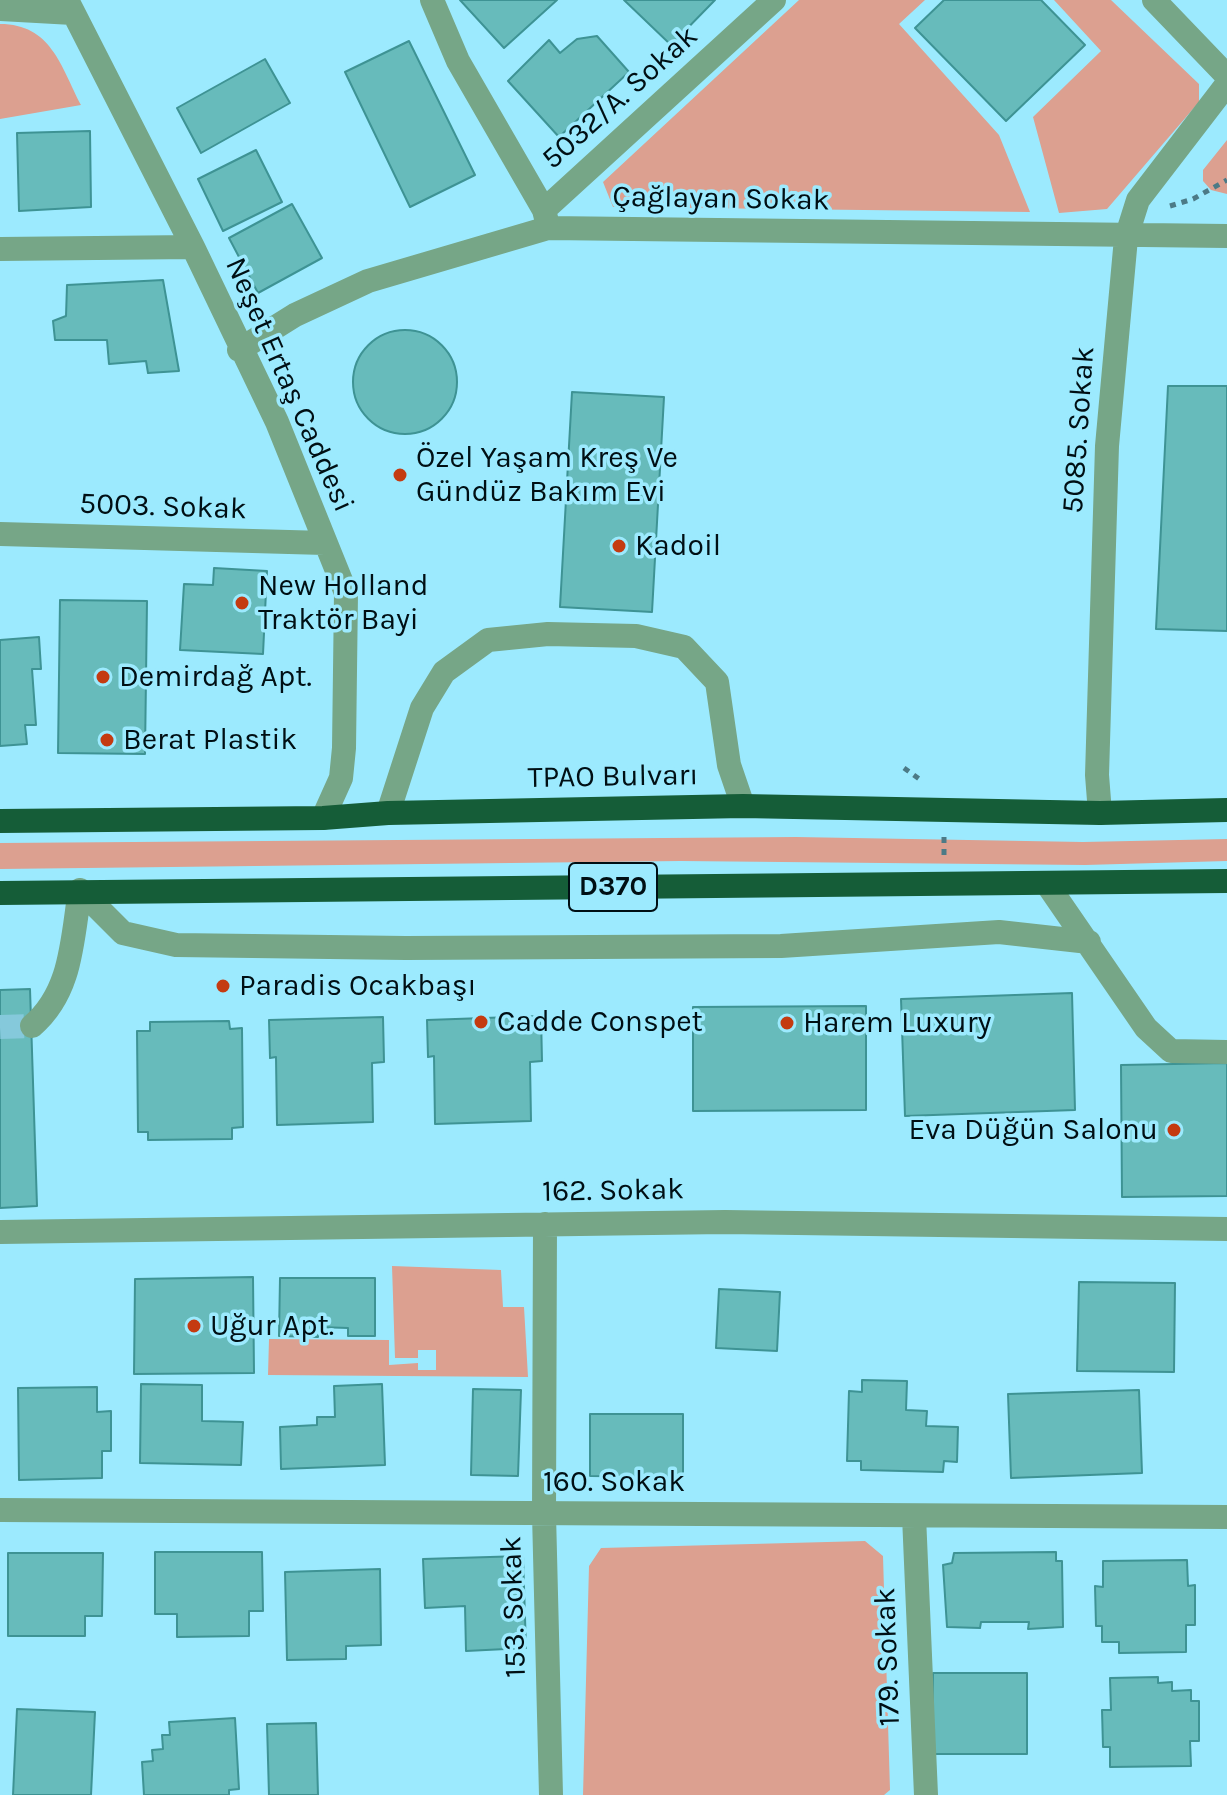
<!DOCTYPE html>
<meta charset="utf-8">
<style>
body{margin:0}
canvas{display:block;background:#9ceafe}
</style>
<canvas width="1227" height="1795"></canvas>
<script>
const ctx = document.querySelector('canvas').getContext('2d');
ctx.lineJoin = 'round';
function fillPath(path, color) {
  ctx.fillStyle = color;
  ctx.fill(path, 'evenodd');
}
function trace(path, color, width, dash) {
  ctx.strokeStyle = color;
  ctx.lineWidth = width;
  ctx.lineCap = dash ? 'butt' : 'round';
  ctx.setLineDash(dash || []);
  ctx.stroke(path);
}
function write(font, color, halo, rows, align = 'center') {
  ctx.font = font + ' Karla,sans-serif';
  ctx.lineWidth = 7;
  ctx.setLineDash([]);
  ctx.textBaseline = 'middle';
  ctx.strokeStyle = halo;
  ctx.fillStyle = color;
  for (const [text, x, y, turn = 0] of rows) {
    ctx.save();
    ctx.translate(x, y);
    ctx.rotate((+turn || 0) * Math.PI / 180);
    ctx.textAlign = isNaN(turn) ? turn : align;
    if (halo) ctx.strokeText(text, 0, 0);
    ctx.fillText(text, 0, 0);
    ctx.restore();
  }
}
const green = new Path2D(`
 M799 0H925L899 24 999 135 1030 212 613 207 603 182Z
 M1054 0H1111L1199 84V102L1107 209 1059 213 1033 117 1101 51Z
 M0 24C51 24 61 66 81 105L0 119Z
 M1227 140V194L1211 190 1203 181V170Z
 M796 837 1083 842 1227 839V861L1085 865 681 861 0 869V843Z
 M392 1266 501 1270 503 1307H524L528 1377 268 1375 269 1339 389 1340V1365L418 1363V1370H436V1350H418V1358H395Z
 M865 1541 883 1556 890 1790 884 1795H583L589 1566 601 1548Z`);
const building = new Path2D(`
 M460 0H557L504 48Z
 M624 0H715L671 45Z
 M944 0H1041L1085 45 1006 121 915 28Z
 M597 36 629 72 559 137 508 81 549 40 560 53 577 39Z
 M409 41 475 175 410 207 345 72Z
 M265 59 290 103 201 153 177 108Z
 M90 131 91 207 19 211 17 133Z
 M256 150 282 202 223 231 198 179Z
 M292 204 322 258 258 293 229 238Z
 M163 280 179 371 148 373 146 361 109 364 107 340H55L53 321 66 316 67 285Z
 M353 382a52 52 0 1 1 104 0a52 52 0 1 1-104 0Z
 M1168 386H1227V631L1156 629Z
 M572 392 664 397 652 612 560 607Z
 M214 568 267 571 263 654 180 650 184 584 213 585Z
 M60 600 147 601 145 754 58 753Z
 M39 637 41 669H32L36 725H25L27 744 0 746V640Z
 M30 989 37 1206 0 1208V990Z
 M1072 993 1075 1110 905 1116 901 999Z
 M866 1006V1110L693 1111V1007Z
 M541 1016 542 1061 530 1062 531 1121 435 1124 434 1056 428 1057 427 1020Z
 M383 1017 384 1062 372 1063 373 1122 277 1125 276 1057 270 1058 269 1020Z
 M229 1021 230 1029 242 1028 243 1127 232 1128V1139L148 1140V1132H138L137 1031H150V1022Z
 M1227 1063V1196L1122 1197 1121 1065Z
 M253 1277 254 1373 134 1374 135 1279Z
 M280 1278H375V1336H348V1328L318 1327V1337L279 1336Z
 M1079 1282 1175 1283 1174 1372 1077 1371Z
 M719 1289 780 1292 777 1351 716 1348Z
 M862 1380 907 1381 906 1410 927 1411 926 1426 958 1427 957 1462 944 1461 943 1472 861 1470V1461H847L849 1391 862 1392Z
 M141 1384 202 1385V1421L243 1422 241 1465 140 1463Z
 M382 1384 385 1465 281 1469 280 1427 317 1425V1417H335L334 1386Z
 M97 1387V1412L111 1411V1451H102V1478L19 1480 18 1388Z
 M473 1389 521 1390 518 1476 471 1475Z
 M1139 1390 1142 1473 1011 1478 1008 1394Z
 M590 1414H683V1477L590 1476Z
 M155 1552H262L263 1611H249V1636L177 1637V1614H155Z
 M1056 1552V1561H1062L1063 1627 1028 1629 1029 1622H981L980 1628 947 1627 943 1565 952 1563 954 1553Z
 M8 1553H103L102 1616H85V1636H8Z
 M523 1556 526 1648 466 1651 465 1606 425 1608 423 1559Z
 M1187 1560 1188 1586 1195 1585V1625H1186V1652L1119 1653V1642H1102V1626H1096L1095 1586 1103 1587V1561Z
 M380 1569 381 1645 346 1646V1659L287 1660 285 1572Z
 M933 1673H1027V1754H932Z
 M1158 1677V1683L1172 1682V1691L1191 1690V1701H1199V1741H1190L1191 1766 1110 1767V1747H1103L1102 1710H1111L1110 1678Z
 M17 1709 95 1712 91 1795H13Z
 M235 1718 239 1789 229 1790V1795H144L142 1762 153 1761 152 1750 163 1749 162 1735H170L169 1722Z
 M316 1723 318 1795H269L267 1724Z`);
const minorTunnel = new Path2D(`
 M0 1027 32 1026`);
const path = new Path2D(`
 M1170 206 1193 199 1227 180
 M904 768 922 781
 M944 837V859`);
const minor = new Path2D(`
 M67 0 193 247 277 422 346 593 344 748 341 778 323 818
 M432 0 458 61 544 210 548 226
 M1154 0 1227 76
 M0 9 73 13
 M544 210 774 0
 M0 249 193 247
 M239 350 295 315 368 281 548 228 1227 236
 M0 534 325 543
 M388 813 422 708 444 672 488 640 548 634 636 636 684 647 717 682 729 765 743 806
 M1100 813 1097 775 1107 446 1126 238 1138 200 1227 84
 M1047 884 1146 1028 1171 1051 1227 1052
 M80 890 123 933 176 945 406 948 781 946 999 932 1089 942
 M32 1026C72 992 72 940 80 890
 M545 1224 544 1514 551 1795
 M0 1232 725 1222 1227 1229
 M0 1510 1227 1517
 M914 1516 926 1795`);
const highway = new Path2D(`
 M0 821 323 818 388 813 743 806 1100 813 1227 810
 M0 893 1227 881`);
const markers = [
 [400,475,8,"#c43b11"],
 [619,546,8,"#c43b11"],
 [242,603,8,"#c43b11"],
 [103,677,8,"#c43b11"],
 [107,740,8,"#c43b11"],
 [223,986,8,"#c43b11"],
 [481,1022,8,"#c43b11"],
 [787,1023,8,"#c43b11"],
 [1174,1130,8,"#c43b11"],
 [194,1326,8,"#c43b11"]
];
const shields = [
 [613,887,88]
];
const shieldNames = [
 ["D370",613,887]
];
const streetNames = [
 ["5032/A. Sokak",620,98,-42],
 ["Çağlayan Sokak",721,199,1],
 ["Neşet Ertaş Caddesi",289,385,66],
 ["5085. Sokak",1079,430,-86],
 ["5003. Sokak",163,507,2],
 ["TPAO Bulvarı",613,777,-1],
 ["162. Sokak",613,1191,-1],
 ["160. Sokak",614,1482],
 ["153. Sokak",514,1607,-92],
 ["179. Sokak",888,1657,-92]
];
const poiNames = [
 ["Özel Yaşam Kreş Ve",416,458],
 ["Gündüz Bakım Evi",416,492],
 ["Kadoil",635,546],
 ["New Holland",258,586],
 ["Traktör Bayi",258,620],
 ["Demirdağ Apt.",119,677],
 ["Berat Plastik",123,740],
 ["Paradis Ocakbaşı",239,986],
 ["Cadde Conspet",497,1022],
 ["Harem Luxury",803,1023],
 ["Eva Düğün Salonu",1158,1130,"right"],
 ["Uğur Apt.",210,1326]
];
fillPath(green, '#dca090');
fillPath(building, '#67bbbb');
trace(building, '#3e9394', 2);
trace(minorTunnel, '#85c9db', 24, [24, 12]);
trace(path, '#4c7a86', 5, [6, 6]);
trace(minor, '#76a687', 24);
trace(highway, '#155d38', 24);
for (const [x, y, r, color] of markers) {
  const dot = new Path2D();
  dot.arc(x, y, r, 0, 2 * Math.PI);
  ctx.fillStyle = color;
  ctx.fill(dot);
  trace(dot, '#9ceafe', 3);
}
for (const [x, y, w] of shields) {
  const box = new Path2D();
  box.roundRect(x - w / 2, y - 24, w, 48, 6);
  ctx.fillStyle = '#9ceafe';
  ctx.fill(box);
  trace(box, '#000f14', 2);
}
write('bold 28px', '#000f14', null, shieldNames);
write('30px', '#000f14', '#9ceafe', streetNames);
write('30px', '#000f14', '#9ceafe', poiNames, 'left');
</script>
